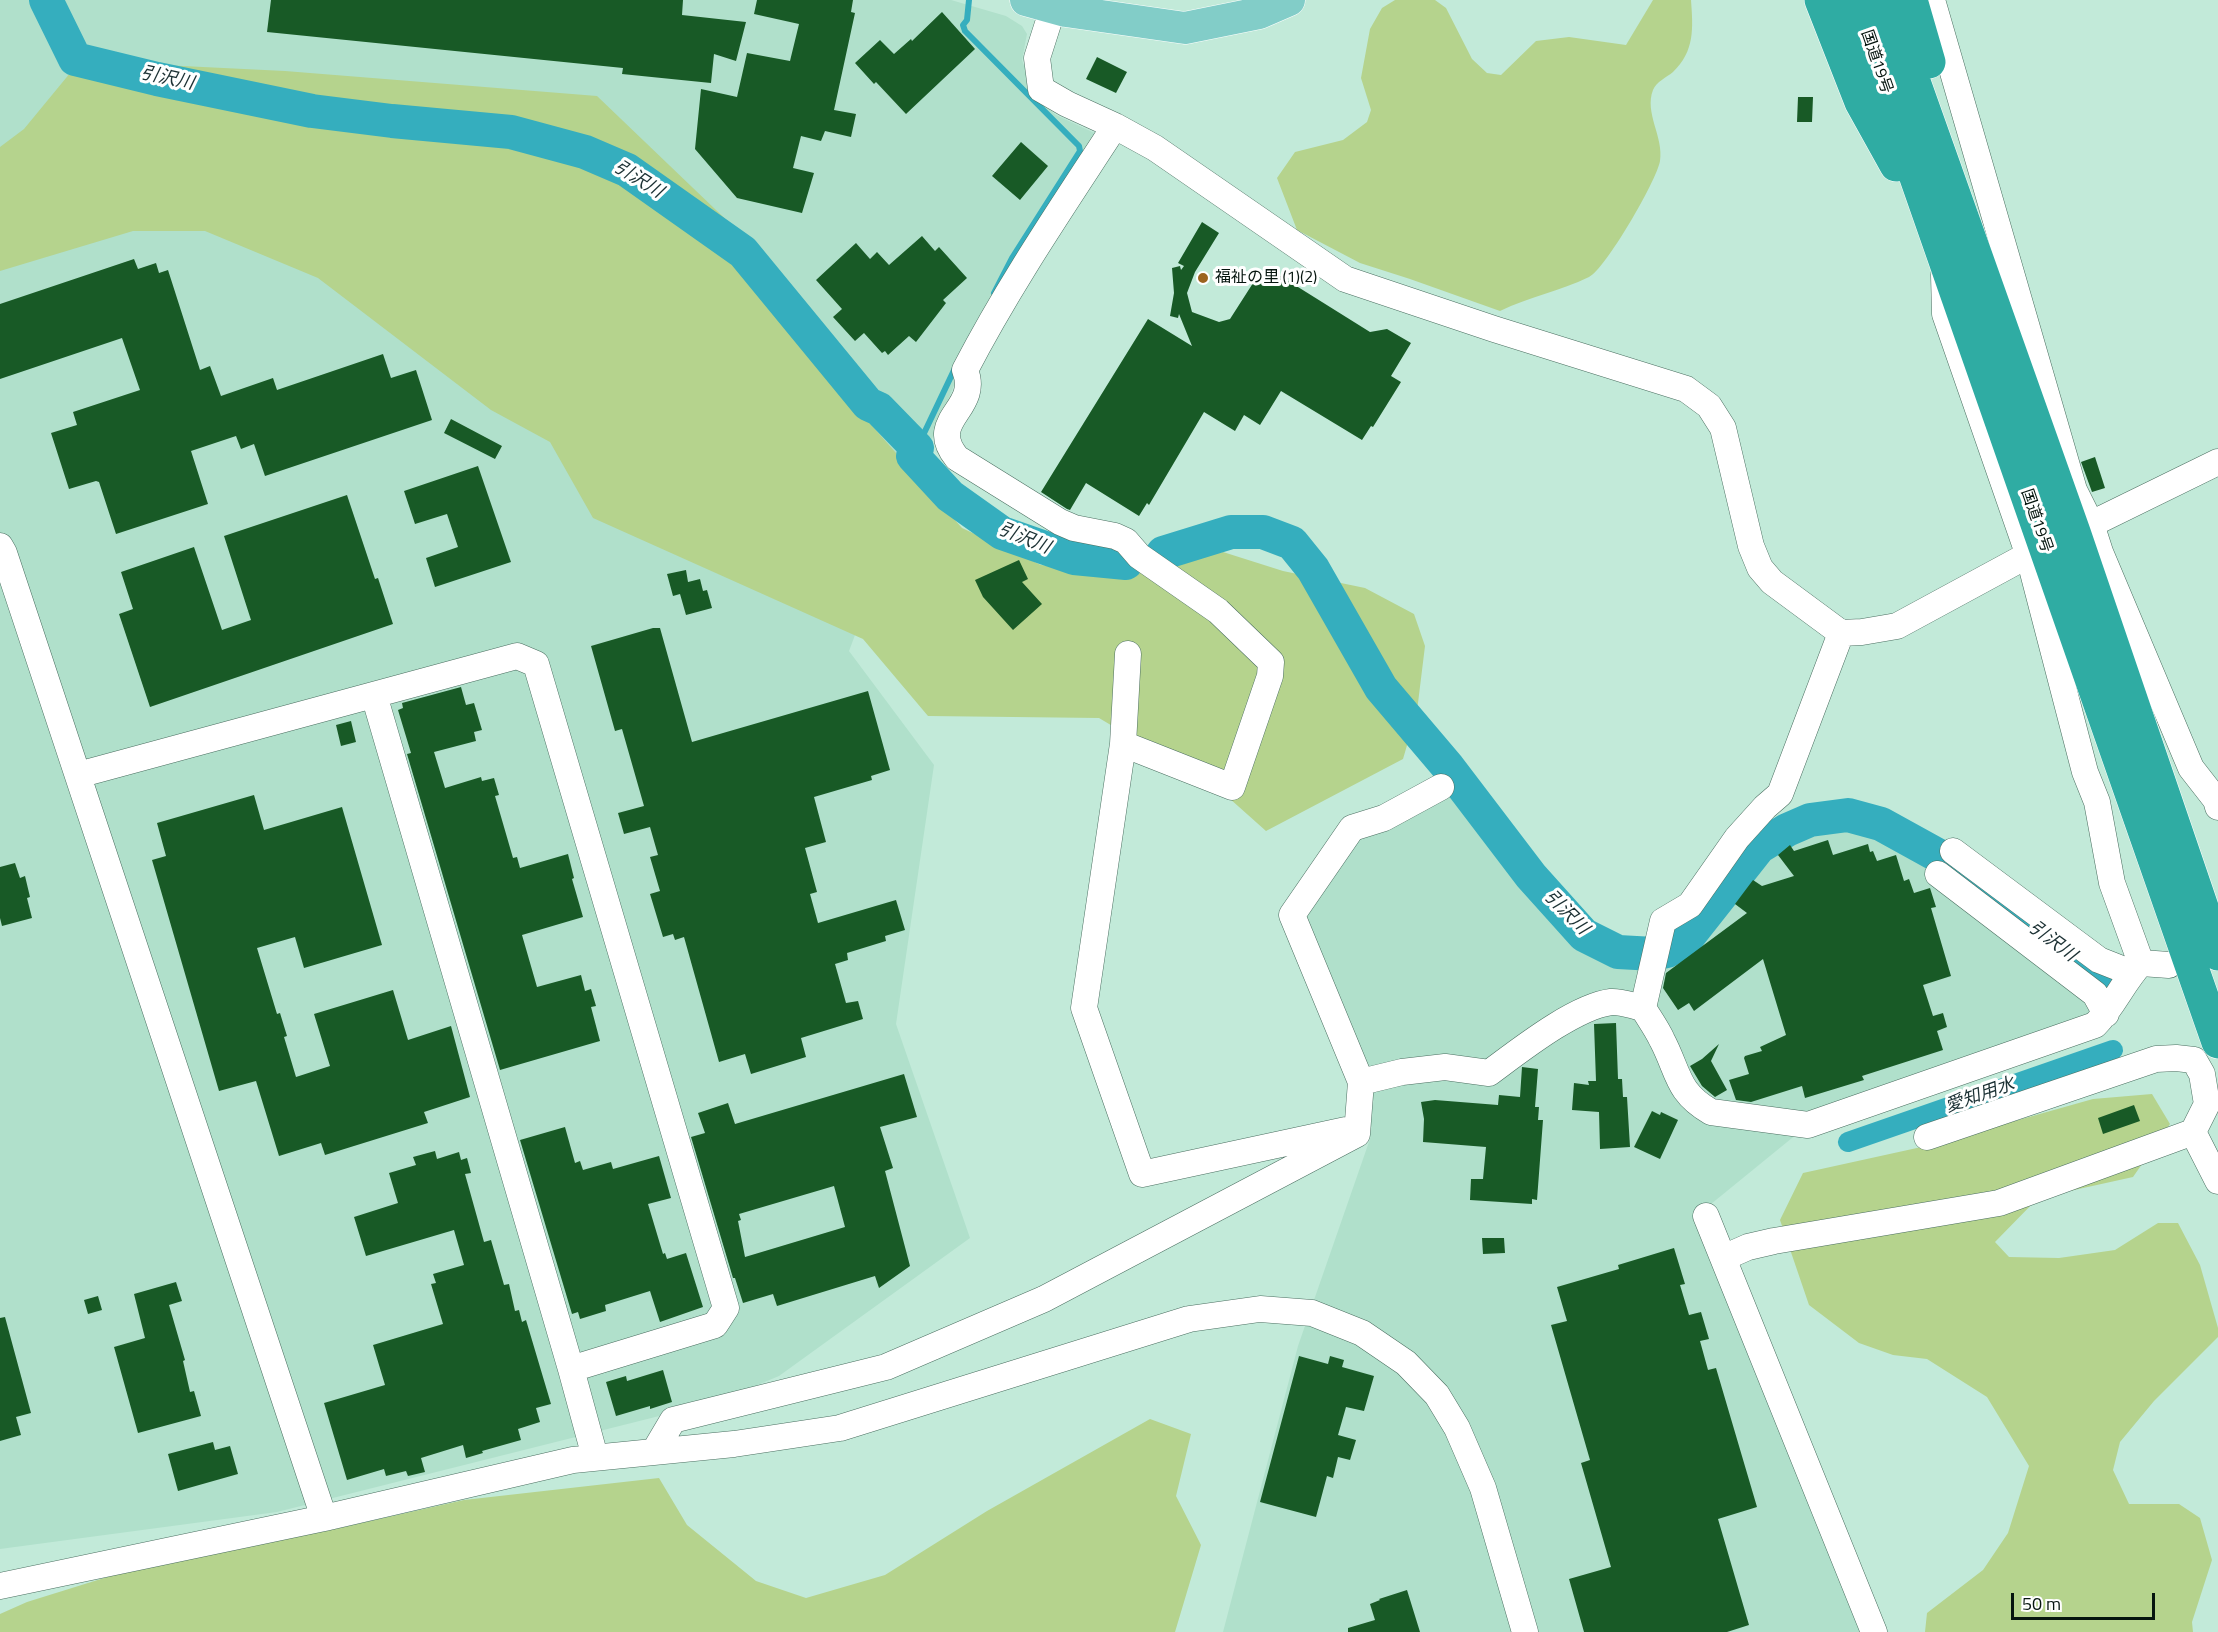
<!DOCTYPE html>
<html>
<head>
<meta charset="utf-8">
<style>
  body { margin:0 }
  #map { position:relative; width:2218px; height:1632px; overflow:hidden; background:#c2ead9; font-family:"Titillium Web",sans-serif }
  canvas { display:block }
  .scale { position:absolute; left:2011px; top:1593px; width:144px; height:27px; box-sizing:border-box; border:3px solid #06150f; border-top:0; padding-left:8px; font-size:18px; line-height:21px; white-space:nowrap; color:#06150f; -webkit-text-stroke:4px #fff; paint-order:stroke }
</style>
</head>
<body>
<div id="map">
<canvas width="2218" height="1632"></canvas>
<div class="scale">50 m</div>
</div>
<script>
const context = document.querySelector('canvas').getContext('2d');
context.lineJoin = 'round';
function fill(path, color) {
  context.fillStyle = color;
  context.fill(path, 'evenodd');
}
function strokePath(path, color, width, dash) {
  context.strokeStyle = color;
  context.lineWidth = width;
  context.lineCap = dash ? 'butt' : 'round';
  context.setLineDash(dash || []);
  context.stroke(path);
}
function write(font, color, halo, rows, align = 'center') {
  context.font = font + ' "Titillium Web","Noto Sans JP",sans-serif';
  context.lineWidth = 6;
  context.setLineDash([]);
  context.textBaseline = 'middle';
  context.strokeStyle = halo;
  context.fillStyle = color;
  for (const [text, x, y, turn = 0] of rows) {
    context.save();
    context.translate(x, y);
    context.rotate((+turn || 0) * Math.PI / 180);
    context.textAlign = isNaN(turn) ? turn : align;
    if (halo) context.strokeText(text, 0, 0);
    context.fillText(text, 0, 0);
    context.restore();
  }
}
fill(new Path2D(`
  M0,0h951l55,16 16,10 5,8 -5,26 13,38 21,17 45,21 -137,225 -69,168 -46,122 85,114 -38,259 74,214 -191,138 -60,25 -442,111 -277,37z
  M1453,783l111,144 19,16 27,12 36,7 37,-14 37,-35 23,-36 15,-16 22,-18 40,-13 30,-2 17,1 31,15 36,31 146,110 17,31 -278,100 -119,97 167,419h-644l75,-286 72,-207 1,-48 -71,-178 55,-80z`), '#b0e0cb');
fill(new Path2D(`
  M1395,0h40l11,8 26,51 15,14 14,2 35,-34 33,-4 57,8 27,-45h38c2,28 4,51 -18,72 -6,5 -17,10 -20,18 -9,23 11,47 7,71 -3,19 -55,109 -71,116 -29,14 -60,20 -89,34l-90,-32 -50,-16 -63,-33 -20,-52 18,-26 48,-12 24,-18 4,-12 -10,-32 9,-49 12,-21z
  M80,61l205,10 312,25 143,137 74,108 45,70 103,117 79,37 91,10 91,-23 60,19 82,17 49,26 11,32 -8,65 -14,48 -137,72 -46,-41 -121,-72 -171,-2 -65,-77 -270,-121 -43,-76 -59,-32 -173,-132 -113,-47h-72l-133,40v-124l24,-18z
  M2152,1094l18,30 -37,53 -95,21 -43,44 14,15 50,1 56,-8 43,-27h20l22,42 18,63v9l-64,64 -34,41 -7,28 16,34h50l21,14 12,42 -20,62 1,10h-268l2,-19 56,-43 25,-37 21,-67 -42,-69 -60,-38 -34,-4 -34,-12 -50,-38 -29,-85 23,-47 123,-27 167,-47z
  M1150,1419l41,15 -15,62 25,49 -26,87h-1175v-18l27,-12 122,-38 172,-32 143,-32 195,-22 28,47 69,56 50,17 79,-23 102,-64z`), '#b5d38d');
strokePath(new Path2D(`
  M969,0l-2,20 -4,5 2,6 114,115 1,5 -68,107 -18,35
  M917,448l39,-82`), '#35aebe', 6);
strokePath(new Path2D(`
  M1848,1142l265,-92`), '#35aebe', 20);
strokePath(new Path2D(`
  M46,0l29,59 82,20 155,32 80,10 119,11 74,20 42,18 116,82 125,152 11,5 38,39 -4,8 37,40 52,37 72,25 52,5
  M1163,553l68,-21h32l29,11 21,26 68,119 67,79 83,109 53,59 34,17 36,2 13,-3 17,-9 75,-95 28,-17 23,-10 38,-5 33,9 58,32 173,131`), '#35aebe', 34);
fill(new Path2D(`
  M271,0h412l-1,15 64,7 -10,39 -22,-7 -3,29 -89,-9 1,-6 -356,-36z
  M757,0h96l-2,12 4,1 -21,97 22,4 -5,23 -26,-6 -4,10 -20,-5 -8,32 21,5 -12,40 -65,-15 -42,-49 6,-60 36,8 10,-44 43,8 9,-37 -45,-10z
  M942,12l33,37 -69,65 -30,-32 -2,2 -19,-21 25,-23 14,14 17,-15 1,2z
  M1097,57l30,15 -11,21 -30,-14z
  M1798,97h15l-1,25h-15z
  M1021,142l27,24 -28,34 -28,-24z
  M1202,222l17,11 -24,39 -8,21 5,19 27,10 11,-3 25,-39 2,2 9,-15 104,65 17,-3 24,14 -20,33 10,6 -28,45 -2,-1 -9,14 -81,-49 -21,34 -16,-10 -9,16 -31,-19 -55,93 -2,-2 -8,13 -53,-33 -16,27 -3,-1 -26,-17 107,-173 44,27 -13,-32 -1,4 -8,-2 4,-23 -2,-25 8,-2 1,4 3,-4 -6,-3z
  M922,236l13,15 4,-4 28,31 -24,22 3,3 -30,39 -7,-6 -21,19 -3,-4 -3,2 -18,-20 -9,8 -22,-24 9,-8 -26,-29 40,-37 14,16 7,-7 12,13z
  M134,259l4,10 18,-6 3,10 9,-3 32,100 10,-4 11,30 52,-18 4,12 106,-36 8,24 25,-8 16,50 -167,56 -11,-32 -13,5 -5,-13 -45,15 17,53 -92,30 -17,-52 -3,-1 -27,8 -18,-56 26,-8 -4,-13 67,-22 -18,-52 -122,41v-75z
  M451,419l51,27 -7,13 -51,-26z
  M2095,457l10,31 -13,4 -11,-30z
  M478,466l33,96 -76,25 -9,-29 32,-11 -11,-33 -32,10 -11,-33z
  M347,495l28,84 3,-1 15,46 -243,83 -31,-93 14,-5 -12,-37 73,-25 28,83 29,-10 -27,-84z
  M1019,560l9,19 -6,3 20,22 -29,26 -30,-33 -8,-17z
  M686,570l2,12 12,-3 3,12 4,-1 5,18 -26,7 -6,-21 -7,2 -6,-22z
  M653,628h7l32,114 176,-51 22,79 -19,6 1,4 -58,17 12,45 -21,6 12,44 -7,2 8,29 78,-23 9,30 -20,6 1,5 -39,12 1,7 -13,4 11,39 12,-2 5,18 -62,19 5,19 -55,17 -6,-20 -26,8 -35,-125 -9,3 -2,-6 -10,3 -13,-43 10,-3 -10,-34 8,-2 -8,-28 -26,7 -6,-21 26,-7 -22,-77 -7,2 -24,-85z
  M461,687l5,18 8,-2 8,27 -8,2 2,9 -42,11 11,36 36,-11 1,4 12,-3 5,17 -4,1 18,62 4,-1 3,11 48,-14 6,24 -2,1 11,38 -61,18 15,52 44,-12 4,16 6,-2 5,17 -5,1 9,34 -100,29 -93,-316 4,-1 -13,-43 5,-2 -1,-5z
  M351,721l5,21 -15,4 -5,-21z
  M254,795l10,35 78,-23 40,138 -78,23 -9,-31 -38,11 20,66 3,-1 7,23 -3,1 12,40 34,-11 -16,-52 79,-24 15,50 43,-14 19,71 -46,15 4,11 -103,32 -4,-12 -42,13 -23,-75 -37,10 -67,-231 14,-4 -9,-33z
  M1828,840l5,15 35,-11 2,8 3,-1 4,10 19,-6 8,26 5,-2 5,14 16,-5 6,19 -5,1 20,68 -28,9 10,31 10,-3 4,14 -10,4 6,19 -81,26 2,4 -59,18 -3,-12 -51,16 -15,-2 -7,-20 20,-6 -5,-16 1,-2 17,-5 -2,-4 26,-12 -23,-76 -69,52 -5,-8 -11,7 -15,-22 3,-15 81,-60 -12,-9 18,-24 9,6 32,-10 -16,-21 12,-10 4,6z
  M15,863l5,15 5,-2 5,21 -3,1 5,20 -30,8 -2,-8v-51z
  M1616,1023l2,56h4l1,18h4l3,50 -30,2 -1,-37 -27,-2 2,-27 15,2 -1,-4h8l-2,-57z
  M1719,1044l-8,17 16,29 -12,7 -13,-11 -12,-20 12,-7z
  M1522,1067l16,2 -3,38h4l-1,13h5l-6,80 -5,-1v5l-62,-4 1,-21h12l3,-32 -63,-5 1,-23 -3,-17 14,-2 63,5 1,-10 21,2z
  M904,1074l13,43 -37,10 13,41 -8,3 25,95 -31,22 -4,-12 -98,30 -4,-12 -30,9 -8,-25h-2l-42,-141 14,-4 -7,-20 30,-10 7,21zM834,1186l11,41 -100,30 -7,-36 3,-1 -2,-6z
  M2134,1105l6,16 -37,13 -5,-16z
  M1652,1111l8,4 1,-3 17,8 -18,39 -26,-12z
  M565,1127l10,36 5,-2 3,9 28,-8 2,7 46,-13 12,42 -23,6 15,50 2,-1 2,6 19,-6 17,54 -43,15 -10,-31 -45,14 1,6 -26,8 -2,-7 -6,2 -52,-174z
  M435,1151l2,8 22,-7 2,8 6,-2 4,15 -6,1 19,68 7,-2 13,45 5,-1 6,27 4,-1 3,12 4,-2 25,84 -15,4 4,14 -22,7 3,11 -39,11 1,2 -17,5 -3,-13 -42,13 4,14 -17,4 -2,-5 -20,5 -2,-7 -37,11 -23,-77 61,-18 -12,-40 70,-21 -12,-40 5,-1 -3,-9 31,-9 -10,-35 -88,26 -12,-39 44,-14 -9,-30 27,-8 -3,-8z
  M1482,1238h22l1,15 -22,1z
  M1674,1248l11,36 -5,1 9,30 12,-3 8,27 -9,2 8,29 8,-2 41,139 -39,12 31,106 -22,7h-143l-15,-53 42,-12 -30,-104 9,-3 -39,-135 16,-4 -10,-34 62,-18 -1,-4z
  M176,1282l6,19 -13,4 16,55 -2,1 7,31 4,-1 7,25 -63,17 -24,-86 31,-9 -11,-44z
  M98,1296l4,14 -14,4 -4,-14z
  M5,1317l26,96 -15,4 5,18 -21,6v-123z
  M1299,1356l29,8 2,-8 14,4 -2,7 32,9 -10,35 -18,-4 -8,28 18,5 -6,20 -12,-3 -5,21 -6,-2 -11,41 -56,-15z
  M663,1370l9,32 -22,7v-3l-34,10 -10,-34 20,-6 1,5z
  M213,1442l2,8 15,-4 8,28 -60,17 -10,-37z
  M1407,1590l13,42h-72v-4l27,-8 -5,-16 10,-4 -1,-1z`), '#185a26');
const minor = new Path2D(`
  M1932,0l142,490 17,34 9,28 91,216 25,32 2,7
  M1053,8l-16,50 4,31 26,15 48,22 40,22 190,131 149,50 192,60 23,17 14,22 28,118 9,22 12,14 69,51 21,-1 35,-6 144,-78
  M1115,126c-52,80 -106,159 -150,244 16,40 -40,49 -8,88l103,64 14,6 41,8 11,5 13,15 79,55 53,51 -1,14 -38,111 -109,-43
  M2075,532l143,-70
  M0,546l4,7 320,965 249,-58 161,-16 106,-16 349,-109 71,-10 52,4 50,20 44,30 31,32 20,33 26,60 42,144
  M1841,633l-61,161 -15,13 -28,31 -47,67 -27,16 -20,87c6,10 14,21 19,32 17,32 14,52 49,72l97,13 287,-100c19,-19 28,-43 46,-62l-29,-80 -15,-81 -12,-30 -57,-219 -83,-239 -1,-39
  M1128,654l-5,90 -39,264 58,166 204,-44
  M374,695l197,674
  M78,775l439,-119 19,8 190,644 -11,17 -144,44 24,88
  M1953,851l146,109 33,13
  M1938,874l157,120 11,20
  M2141,963l28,2
  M1361,1082l41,-10 43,-5 44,6c30,-22 85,-66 122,-71 9,-1 22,4 32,6
  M2193,1132l25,49
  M1706,1216l168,416
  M1723,1258l25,-11 26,-6 225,-38 194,-71 14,-28 -5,-30 -8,-14 -18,-2 -20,1 -229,78
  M654,1452l19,-32 213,-53 158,-68 313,-165 4,-52 -69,-167 60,-87 32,-10 57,-31
  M0,1586l324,-68`);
const major = new Path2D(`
  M1026,0l40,11 119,17 74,-15 30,-13`);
const highway = new Path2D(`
  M1821,0l40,102 35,63
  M1854,0l364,1042
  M1885,0l189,532 144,422
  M1911,0l18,62`);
strokePath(minor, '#4b6f61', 27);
strokePath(major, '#fff', 33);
strokePath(highway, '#fff', 34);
strokePath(minor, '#fff', 26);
strokePath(major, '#82cdc8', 32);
strokePath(highway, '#2faca3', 33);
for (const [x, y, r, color] of [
  [1203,278,6,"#9b631f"]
]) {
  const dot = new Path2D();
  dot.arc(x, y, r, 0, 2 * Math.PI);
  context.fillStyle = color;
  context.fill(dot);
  strokePath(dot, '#fff', 2);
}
write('16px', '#06150f', '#fff', [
  ["国道19号",1876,62,71],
  ["国道19号",2036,521,71]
]);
write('16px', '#06150f', '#fff', [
  ["福祉の里 (1)(2)",1215,278]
], 'left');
write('italic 18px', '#1b3033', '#fff', [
  ["引沢川",167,79,12],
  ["引沢川",638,180,32],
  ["引沢川",1024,539,22],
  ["引沢川",1566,913,45],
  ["引沢川",2052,942,37],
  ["愛知用水",1980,1096,-19]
]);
</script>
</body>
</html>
